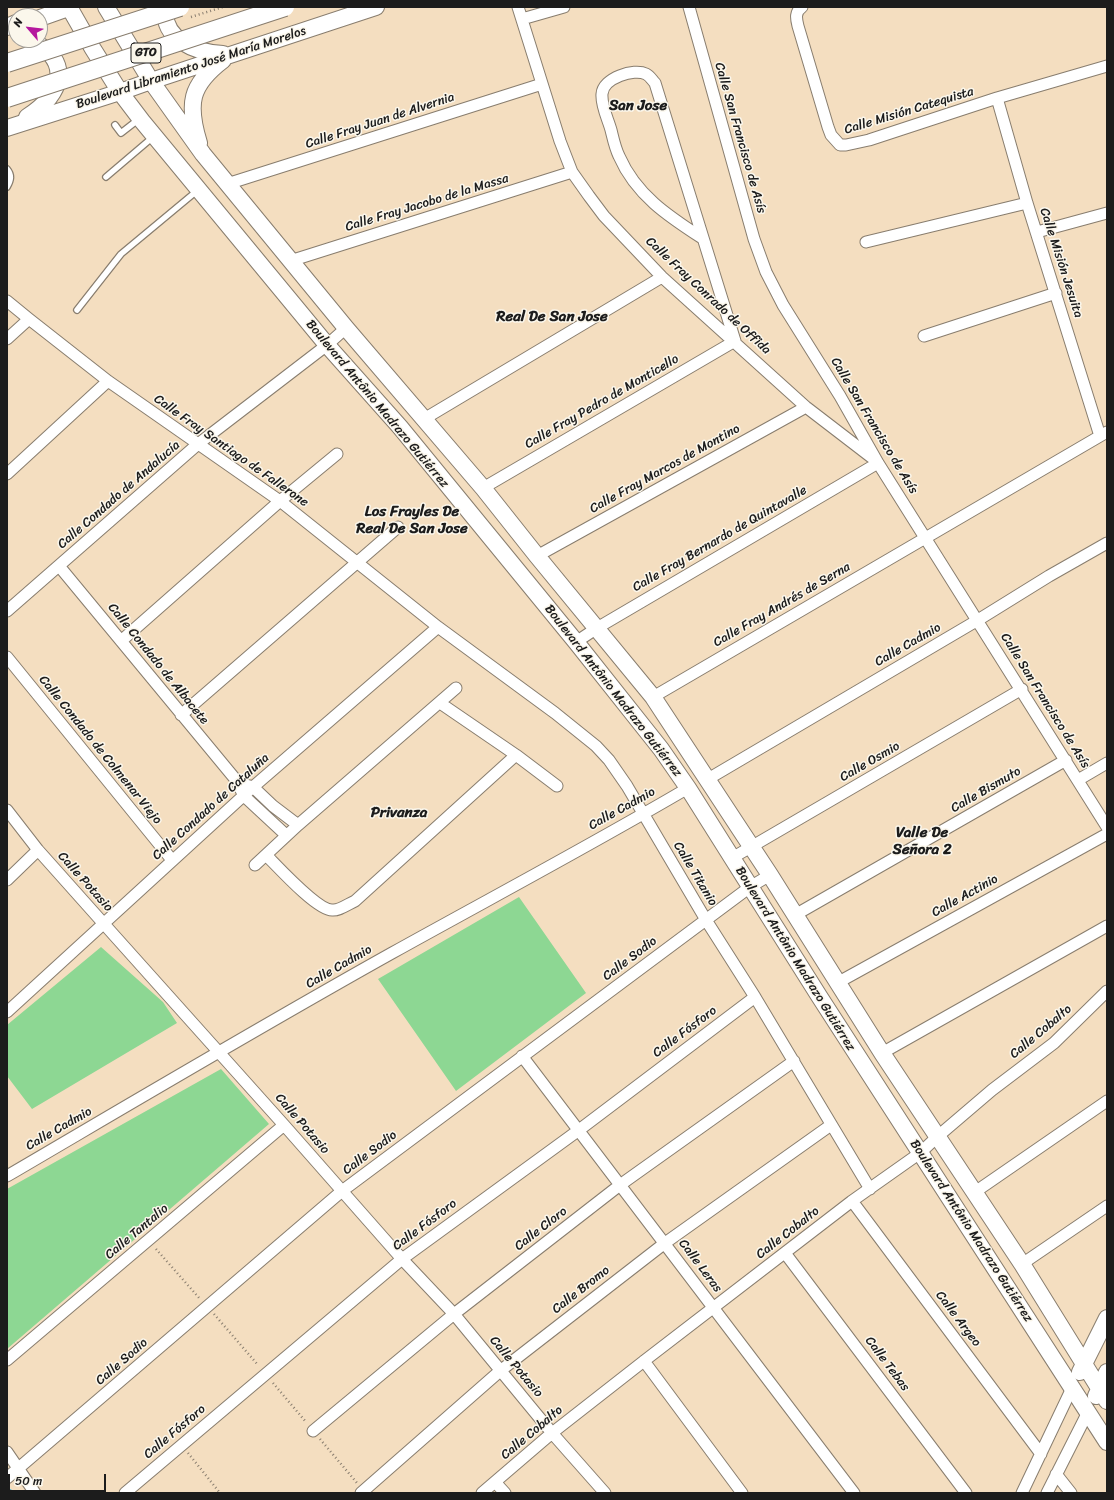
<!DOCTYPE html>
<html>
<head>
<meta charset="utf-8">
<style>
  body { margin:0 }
  #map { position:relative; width:1114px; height:1500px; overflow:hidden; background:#f4dec0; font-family:Sriracha,sans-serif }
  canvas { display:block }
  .frame { position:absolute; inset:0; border:8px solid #1c1c1c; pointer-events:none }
  .north { position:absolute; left:8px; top:8px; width:40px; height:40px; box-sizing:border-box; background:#fbf7ec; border:1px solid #a29f99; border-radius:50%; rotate:298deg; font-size:11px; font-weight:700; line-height:16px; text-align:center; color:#1c1c1c }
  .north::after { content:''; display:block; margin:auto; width:14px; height:18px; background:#b5179e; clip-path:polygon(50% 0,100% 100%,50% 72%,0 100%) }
  .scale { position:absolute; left:8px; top:1474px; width:98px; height:18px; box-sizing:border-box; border:2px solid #1c1c1c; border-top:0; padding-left:5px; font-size:12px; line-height:14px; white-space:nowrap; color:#1c1c1c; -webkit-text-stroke:3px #fbf7ec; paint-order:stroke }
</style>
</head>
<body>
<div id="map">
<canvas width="1114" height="1500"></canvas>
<div class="frame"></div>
<div class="north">N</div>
<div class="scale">50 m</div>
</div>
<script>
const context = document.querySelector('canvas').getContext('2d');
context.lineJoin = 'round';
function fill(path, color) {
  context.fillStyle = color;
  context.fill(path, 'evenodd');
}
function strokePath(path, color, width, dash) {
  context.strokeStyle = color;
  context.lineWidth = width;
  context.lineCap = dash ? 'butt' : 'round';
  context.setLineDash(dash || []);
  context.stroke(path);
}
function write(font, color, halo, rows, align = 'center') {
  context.font = font + ' Sriracha,sans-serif';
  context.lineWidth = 3;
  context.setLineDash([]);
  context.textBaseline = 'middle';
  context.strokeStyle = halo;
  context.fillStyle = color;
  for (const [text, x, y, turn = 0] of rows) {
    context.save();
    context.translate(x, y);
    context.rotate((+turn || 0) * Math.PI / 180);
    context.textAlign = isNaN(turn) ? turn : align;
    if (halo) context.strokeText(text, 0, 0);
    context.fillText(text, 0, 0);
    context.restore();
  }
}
fill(new Path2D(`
  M519,897l67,96 -130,98 -78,-112z
  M101,947l62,55 14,21 -145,86 -25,-33v-51z
  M221,1069l48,55 -262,225v-160z`), '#8dd793');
strokePath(new Path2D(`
  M10,1491l1,2`), '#58bad6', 4);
const lane = new Path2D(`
  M115,125l6,8 18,-14
  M7,169c5,6 4,11 0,18
  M106,177l47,-40
  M77,310l44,-56 77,-64`);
const street = new Path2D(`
  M518,7l42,134 12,31 17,24 15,20 58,61 144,130 69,53
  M689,7l65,232 12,33 17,33 57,91 38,67 229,364
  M802,7c-7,5 -6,11 -4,19l30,101 3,8 9,10h6l23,-5 128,-42 110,-32
  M522,19l42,-12
  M997,98l30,105 73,233
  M227,184l315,-100
  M1037,232l70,-19
  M866,242l161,-39
  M290,261l282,-89
  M7,301l22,18 79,62 172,120 158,126 117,86 41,33 13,14 18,26 79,134 49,77 115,192
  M924,336l132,-43
  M7,339l22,-20
  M424,419l238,-142
  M7,474l101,-93
  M483,488l252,-147 -80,-258c-3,-3 -5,-7 -9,-9 -12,-6 -43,4 -44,20 -1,12 6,25 9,36 2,8 4,18 8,26 17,39 49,60 83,82
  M537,556l269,-149
  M59,566l177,214 8,16 42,39
  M7,611l191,-167 129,-99 19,-17
  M121,641l159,-140 57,-47
  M576,642l21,-14 281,-165
  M7,657l165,203
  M653,697l454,-265
  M440,703l76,52 41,31
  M181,715l217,-188
  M708,779l270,-159 71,-44 58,-33
  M1078,780l29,-17
  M246,785l7,2 20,19 25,19
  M7,810l31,40 66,74 180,201 118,134 52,55 98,119 53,60
  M266,855c12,12 51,55 66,55 7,1 16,-6 23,-9l161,-146
  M732,858l290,-169
  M255,865l43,-40 158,-137
  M7,880l31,-30
  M795,915l271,-155
  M837,983l270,-149
  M7,1012l246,-225 185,-160
  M882,1053l225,-127
  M522,1056l332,437
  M7,1176c128,-75 256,-151 385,-223 99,-55 199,-108 296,-165
  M975,1192l132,-91
  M852,1201l189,253
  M785,1253l181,240
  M1022,1264l85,-58
  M7,1360l277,-235
  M644,1361l98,132
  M313,1431l141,-117 166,-129 174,-124
  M7,1452l28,41
  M1056,1474l15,19
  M7,1478l335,-287 408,-304 20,-12
  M495,1482l10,11
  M125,1493l277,-234 177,-129 176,-133
  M361,1493l139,-122 165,-128 166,-118
  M482,1493l70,-60 92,-72 208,-160 68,-48 17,-16 55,-47 62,-47 53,-52
  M1022,1493l50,-105
  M1047,1493l41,-81`);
const secondary = new Path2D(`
  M69,7l24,42 27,43 22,29 185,224 73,82 176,215 85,107 27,39 131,208 288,446
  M106,7l45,74 52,73 143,174 137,160 54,68 116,141 117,178 112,178 140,211 85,137
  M166,7c-6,32 31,46 57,47
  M40,18l31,-11
  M7,27l9,-4
  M27,117c34,-22 48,-56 3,-77
  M7,128l113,-36 31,-11 225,-74
  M199,143c-12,-39 -9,-58 24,-83
  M1080,1372l27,-54
  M1096,1396l11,-24`);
strokePath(lane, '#887d6e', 8);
strokePath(street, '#887d6e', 13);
strokePath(secondary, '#887d6e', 18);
strokePath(new Path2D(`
  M191,17l32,-10
  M156,1249l44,50
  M214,1314l44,51
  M273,1383l33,39
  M320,1439l37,44
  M188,1453l32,40`), '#887d6e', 2.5, [1, 3]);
strokePath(lane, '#fff', 5.5);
strokePath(street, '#fff', 11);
strokePath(secondary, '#fff', 16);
const primaryBridge = new Path2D(`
  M7,63l173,-56
  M7,98l278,-91`);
strokePath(primaryBridge, '#887d6e', 20, []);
strokePath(primaryBridge, '#fff', 18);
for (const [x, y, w] of [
  [146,53,30]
]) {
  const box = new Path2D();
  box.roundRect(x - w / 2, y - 10, w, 20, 3);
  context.fillStyle = '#fbf7ec';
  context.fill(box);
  strokePath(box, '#1c1c1c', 1);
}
write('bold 12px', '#1c1c1c', null, [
  ["GTO",146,53]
]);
write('13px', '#1c1c1c', '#fbf7ec', [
  ["Boulevard Libramiento José María Morelos",191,68,-18],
  ["Calle Misión Catequista",909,111,-17],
  ["Calle Fray Juan de Alvernia",380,121,-18],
  ["Calle San Francisco de Asís",740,138,74],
  ["Calle Fray Jacobo de la Massa",427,203,-17],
  ["Calle Misión Jesuita",1061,263,72],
  ["Calle Fray Conrado de Offida",708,296,43],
  ["Calle Fray Pedro de Monticello",602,402,-30],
  ["Boulevard Antônio Madrazo Gutiérrez",377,404,50],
  ["Calle San Francisco de Asís",874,426,59],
  ["Calle Fray Santiago de Fallerone",231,451,35],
  ["Calle Fray Marcos de Montino",665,469,-29],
  ["Calle Condado de Andalucía",119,495,-41],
  ["Calle Fray Bernardo de Quintavalle",720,539,-30],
  ["Calle Fray Andrés de Serna",782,605,-30],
  ["Calle Cadmio",908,645,-30],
  ["Calle Condado de Albacete",158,664,51],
  ["Boulevard Antônio Madrazo Gutiérrez",613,691,52],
  ["Calle San Francisco de Asís",1045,701,58],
  ["Calle Condado de Colmenar Viejo",100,750,51],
  ["Calle Osmio",870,762,-30],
  ["Calle Bismuto",986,790,-30],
  ["Calle Condado de Cataluña",211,807,-42],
  ["Calle Cadmio",622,809,-29],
  ["Calle Titanio",695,874,59],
  ["Calle Potasio",85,882,48],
  ["Calle Actinio",965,896,-29],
  ["Calle Sodio",630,959,-37],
  ["Boulevard Antônio Madrazo Gutiérrez",795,959,58],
  ["Calle Cadmio",339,967,-30],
  ["Calle Fósforo",685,1032,-37],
  ["Calle Cobalto",1041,1032,-40],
  ["Calle Potasio",302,1124,49],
  ["Calle Cadmio",59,1129,-30],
  ["Calle Sodio",370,1153,-37],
  ["Calle Fósforo",425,1225,-37],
  ["Calle Cloro",541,1229,-38],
  ["Boulevard Antônio Madrazo Gutiérrez",971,1231,57],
  ["Calle Tantalio",137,1232,-40],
  ["Calle Cobalto",788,1233,-38],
  ["Calle Leras",700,1266,53],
  ["Calle Bromo",581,1290,-38],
  ["Calle Argeo",958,1319,53],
  ["Calle Sodio",122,1362,-41],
  ["Calle Tebas",887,1364,53],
  ["Calle Potasio",516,1367,50],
  ["Calle Fósforo",175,1432,-40],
  ["Calle Cobalto",532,1433,-40]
]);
write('bold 15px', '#1c1c1c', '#fbf7ec', [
  ["San Jose",638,106],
  ["Real De San Jose",552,317],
  ["Los Frayles De",412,512],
  ["Real De San Jose",412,529],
  ["Privanza",399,813],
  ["Valle De",922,833],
  ["Señora 2",922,850]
]);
</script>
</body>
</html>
